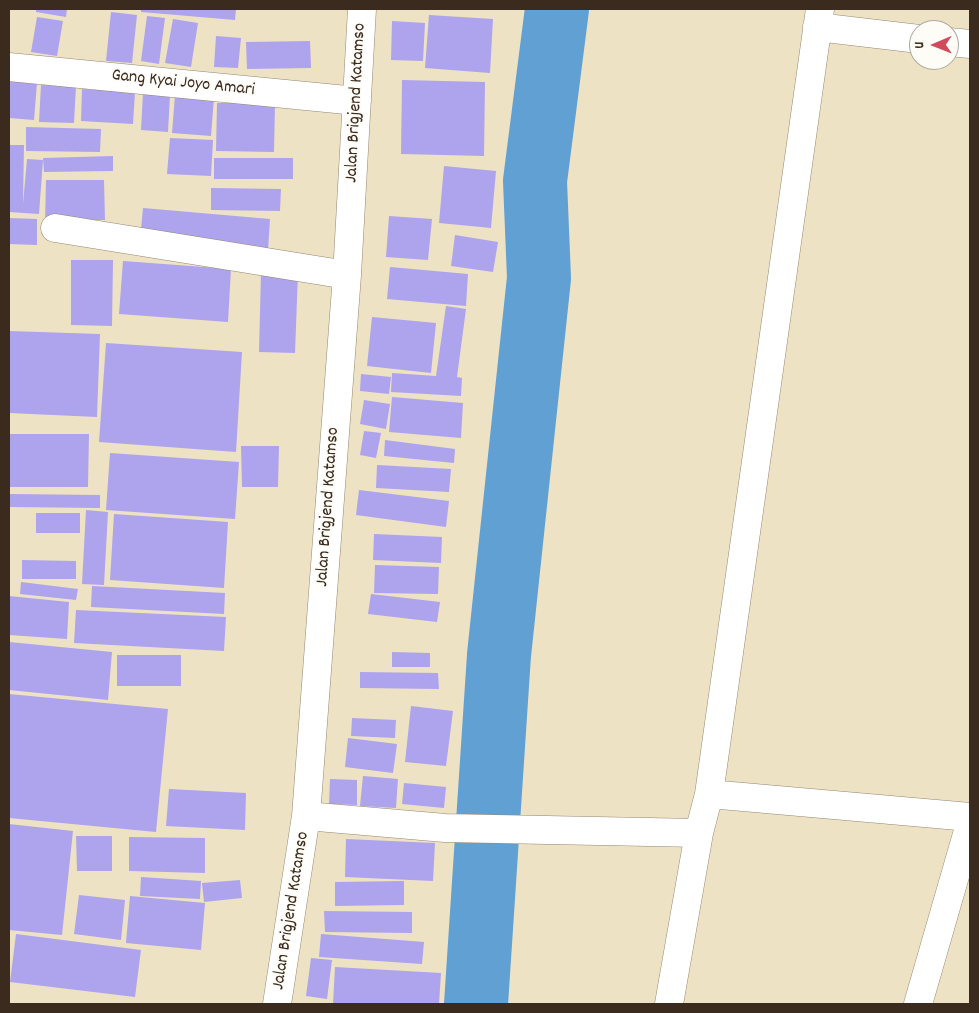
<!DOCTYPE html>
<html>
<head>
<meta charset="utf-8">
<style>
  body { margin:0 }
  #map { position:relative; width:979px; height:1013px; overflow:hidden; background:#eee2c4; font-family:Dekko,sans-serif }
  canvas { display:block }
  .frame { position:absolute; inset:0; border:10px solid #3b2a1e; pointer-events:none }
  .north { position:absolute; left:909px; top:20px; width:50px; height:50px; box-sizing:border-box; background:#fdfcf7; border:1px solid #afa8a0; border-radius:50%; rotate:269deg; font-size:14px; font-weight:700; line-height:20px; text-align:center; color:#3b2a1e }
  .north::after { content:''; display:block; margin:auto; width:18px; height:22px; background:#d1495b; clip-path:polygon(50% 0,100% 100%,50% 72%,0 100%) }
</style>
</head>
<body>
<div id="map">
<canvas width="979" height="1013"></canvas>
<div class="frame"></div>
<div class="north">U</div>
</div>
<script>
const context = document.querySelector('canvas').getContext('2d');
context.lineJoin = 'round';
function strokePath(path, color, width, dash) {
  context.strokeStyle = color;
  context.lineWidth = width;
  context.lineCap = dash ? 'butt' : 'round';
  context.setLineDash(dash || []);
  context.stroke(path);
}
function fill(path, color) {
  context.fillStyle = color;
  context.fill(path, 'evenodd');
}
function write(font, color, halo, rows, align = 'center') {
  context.font = font + ' Dekko,sans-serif';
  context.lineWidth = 4;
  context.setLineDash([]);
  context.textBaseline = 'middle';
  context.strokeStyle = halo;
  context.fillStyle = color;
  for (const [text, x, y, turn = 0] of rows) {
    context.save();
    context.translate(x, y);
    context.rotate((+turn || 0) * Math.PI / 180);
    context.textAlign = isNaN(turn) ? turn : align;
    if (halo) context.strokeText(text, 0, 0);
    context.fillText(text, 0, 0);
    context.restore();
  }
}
strokePath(new Path2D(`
  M476,1004l23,-349 40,-377 -4,-97 22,-172`), '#61a0d3', 64);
fill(new Path2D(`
  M36,9h31l-1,8 -30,-5z
  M141,9h95l-1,11 -94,-8z
  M111,12l26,3 -5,48 -26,-2z
  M429,15l64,4 -3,54 -65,-5z
  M147,16l18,2 -6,46 -18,-3z
  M37,17l26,4 -6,35 -26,-4z
  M173,19l25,4 -7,44 -26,-4z
  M392,21l33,2 -2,38 -32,-1z
  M216,36l25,2 -3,30 -24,-1z
  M310,41l1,27 -64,1 -1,-27z
  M9,80l28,3 -3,37 -25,-2z
  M402,80l83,2 -1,74 -83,-2z
  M41,85l35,1 -2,37 -35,-1z
  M82,89l53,3 -2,32 -52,-3z
  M143,93l27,2 -2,37 -27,-2z
  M175,95l39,3 -3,38 -39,-3z
  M217,103h58l-1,49 -58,-1z
  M26,127l75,2 -1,23 -74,-1z
  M170,138l43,2 -2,36 -44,-2z
  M9,145h15l-1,59 4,-45 16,1 -4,54 -30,-2z
  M113,156v15l-69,1 -1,-14z
  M214,158h79v21h-79z
  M444,166l52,5 -5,57 -52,-5z
  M46,180h58l1,40h-37l-23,5z
  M211,188l70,1 -1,22 -69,-1z
  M143,208l127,11 -2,31 -128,-10z
  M389,216l43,3 -4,41 -42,-3z
  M9,218l28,1v26l-28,-1z
  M455,235l43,7 -5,30 -42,-6z
  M71,260h42l-1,66 -41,-1z
  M123,261l108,8 -3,53 -109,-8z
  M390,267l78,7 -2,32 -79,-7z
  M261,272l37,1 -3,80 -36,-1z
  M446,306l20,3 -9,68 5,1 -1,18 -70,-4 1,-19 44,3z
  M372,317l64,6 -5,50 -64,-7z
  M9,331l91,3 -3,83 -88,-4z
  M106,343l136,9 -6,100 -137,-10z
  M361,374l30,3 -2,17 -29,-3z
  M392,397l71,6 -2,35 -72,-6z
  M364,400l26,4 -4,25 -26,-5z
  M364,431l17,2 -5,25 -16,-3z
  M9,434h80l-1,53h-79z
  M385,440l70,9 -1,14 -70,-7z
  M241,446h38l-1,41h-36z
  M110,453l129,9 -4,57 -129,-9z
  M377,465l74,4 -2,23 -73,-4z
  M359,490l90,11 -3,26 -90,-12z
  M9,494l91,1v13l-91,-1z
  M86,510l22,2 -4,73 -22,-1z
  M36,513h44v20h-44z
  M114,514l114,8 -4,66 -114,-8z
  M374,534l68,3 -1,26 -68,-3z
  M22,560l54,1v18h-54z
  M375,565l64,2 -1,27 -64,-1z
  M21,582l57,7 -2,11 -56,-6z
  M92,586l133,7 -1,21 -133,-7z
  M371,594l69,8 -3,20 -69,-8z
  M9,596l60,6 -2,37 -58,-4z
  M76,610l150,7 -2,34 -150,-8z
  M9,642l103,10 -4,48 -99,-10z
  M392,652l38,1v14h-38z
  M117,655h64v31h-64z
  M360,672l78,1 1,16 -79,-1z
  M9,694l159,15 -12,123 -147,-14z
  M411,706l42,5 -7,55 -41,-4z
  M352,718l44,2 -1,18 -44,-2z
  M348,738l49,6 -4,29 -48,-6z
  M363,776l35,3 -2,29 -36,-2z
  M330,779l27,1v25l-28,-1z
  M404,783l42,4 -2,21 -42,-4z
  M169,789l77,4 -1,37 -79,-4z
  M9,824l64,7 -11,104 -53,-5z
  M76,836h36v35h-35z
  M129,837l76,1v35l-76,-2z
  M346,839l89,4 -2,38 -88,-4z
  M141,877l60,4 -1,18 -60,-3z
  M240,880l2,18 -38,4 -2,-19z
  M404,881v24l-69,1v-24z
  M79,895l46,5 -4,40 -47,-6z
  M130,896l75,7 -4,47 -75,-7z
  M324,911l88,1v21l-87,-1z
  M16,934l125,16 -6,47 -125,-15z
  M321,934l103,8 -2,22 -103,-7z
  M311,958l21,2 -5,39 -21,-3z
  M335,967l106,6 -2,31h-106z`), '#aea3ed');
const minor = new Path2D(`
  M817,27l102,12
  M949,42l21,2
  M9,67l348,34
  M55,228l292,47
  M709,794l261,23
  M306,816l139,12 254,5
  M277,1004l29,-188 41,-541 15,-266
  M669,1004l30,-171 10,-39 111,-785
  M918,1004l52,-180`);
strokePath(minor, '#948671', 29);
strokePath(minor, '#fff', 28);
write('18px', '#3b2a1e', '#fdfcf7', [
  ["Gang Kyai Joyo Amari",183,84,6],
  ["Jalan Brigjend Katamso",357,103,-87],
  ["Jalan Brigjend Katamso",329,507,-86],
  ["Jalan Brigjend Katamso",292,911,-81]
]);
</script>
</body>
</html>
